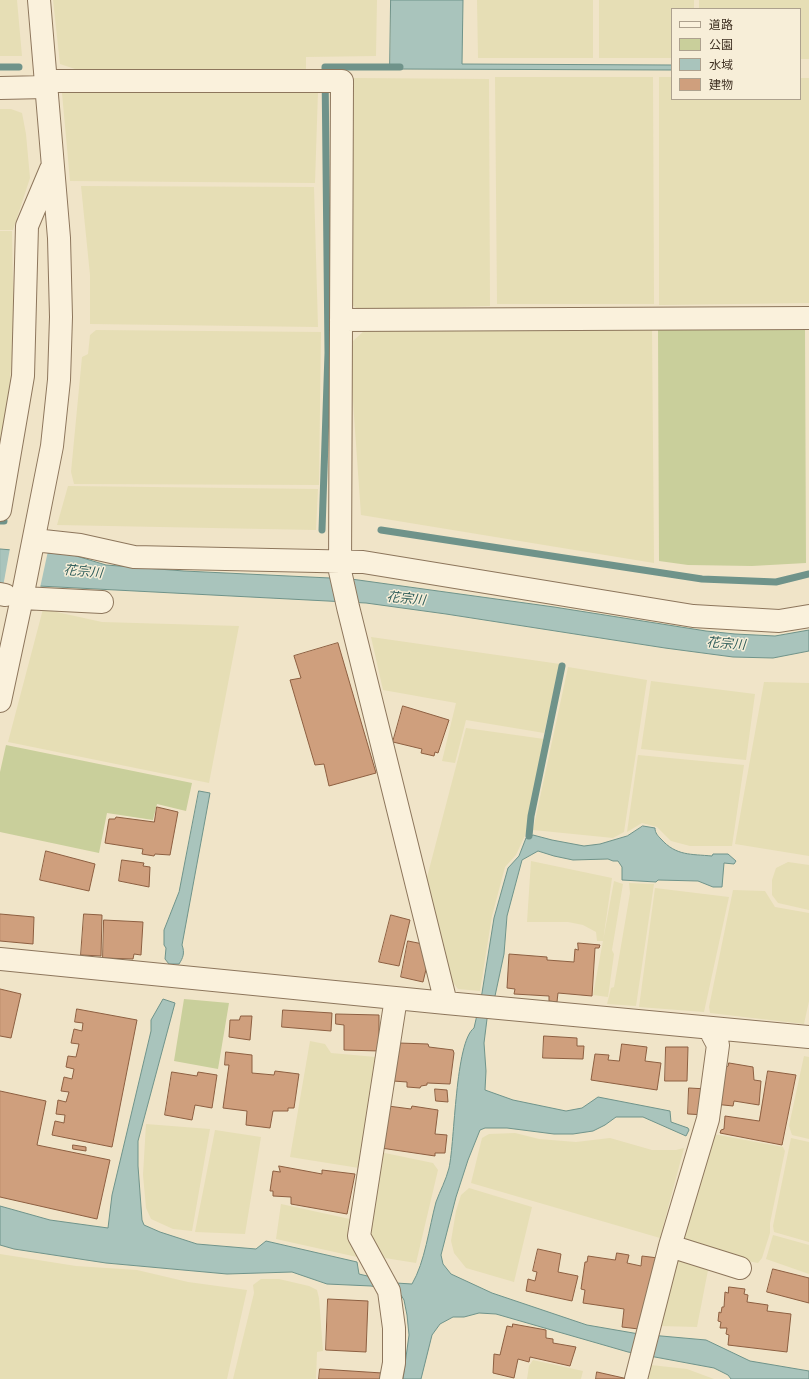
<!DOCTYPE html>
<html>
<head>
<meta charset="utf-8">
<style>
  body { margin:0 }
  #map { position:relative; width:809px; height:1379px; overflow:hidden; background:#f0e4c8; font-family:"Noto Serif","Noto Sans JP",serif }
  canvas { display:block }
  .legend { position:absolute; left:671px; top:8px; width:130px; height:92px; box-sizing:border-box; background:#f7eed8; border:1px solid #ada18e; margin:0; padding:5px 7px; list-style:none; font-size:12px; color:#3d2e20 }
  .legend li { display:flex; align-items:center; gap:8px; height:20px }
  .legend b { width:20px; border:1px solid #ada18e }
</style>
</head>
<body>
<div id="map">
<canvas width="809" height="1379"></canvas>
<ul class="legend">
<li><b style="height:5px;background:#faf1dc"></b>道路</li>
<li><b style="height:11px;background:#c9cf9b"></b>公園</li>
<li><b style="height:11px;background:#a9c4bc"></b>水域</li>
<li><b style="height:11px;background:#cf9f7d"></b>建物</li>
</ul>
</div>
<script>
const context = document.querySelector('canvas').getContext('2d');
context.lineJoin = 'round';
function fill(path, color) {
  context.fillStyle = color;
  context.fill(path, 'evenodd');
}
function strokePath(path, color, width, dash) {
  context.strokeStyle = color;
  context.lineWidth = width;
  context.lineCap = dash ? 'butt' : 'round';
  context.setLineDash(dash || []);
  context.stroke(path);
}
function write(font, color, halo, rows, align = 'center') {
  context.font = font + ' "Noto Serif","Noto Sans JP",serif';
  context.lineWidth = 3;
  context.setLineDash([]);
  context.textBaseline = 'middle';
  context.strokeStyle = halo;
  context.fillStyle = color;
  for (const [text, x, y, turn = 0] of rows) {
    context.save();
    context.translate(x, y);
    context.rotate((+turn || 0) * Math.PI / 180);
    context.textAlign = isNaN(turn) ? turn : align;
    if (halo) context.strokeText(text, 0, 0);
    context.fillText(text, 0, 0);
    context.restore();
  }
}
fill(new Path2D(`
  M0,0h17l5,56h-22z
  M53,0h324l-1,56 -70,1v13l-225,1 -21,-7z
  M477,0h116v58h-115z
  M599,0h95v9h-22v49h-73z
  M699,0h110v59h-9v-50h-101z
  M495,77h158l1,227h-157z
  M659,77h13v22h128v-21h9v225l-150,2z
  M354,78l135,1 1,227 -131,4 -8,-6z
  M71,90l247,1 -3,92 -245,-2 -8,-88z
  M0,109h11l11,4 4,21 4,44 -17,52h-13z
  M81,186l233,1 4,140 -228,-3v-49z
  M0,231h12l2,105 -6,66 -8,38z
  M652,327l2,236 -293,-48 -11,-156 3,-18 11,-10z
  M96,330l225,2 -2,153 -245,-1 -3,-12 11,-115 6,-3 2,-19z
  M68,486l250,3 -2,41 -259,-5z
  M43,609l59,13 137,4 -30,157 -201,-41z
  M371,637l189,27 -16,69 -78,-13 -11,43 -13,-2 14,-58 -73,-13z
  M568,667l79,13 -23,152 -11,6 -80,-8z
  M651,681l104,13 -9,66 -105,-11z
  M764,682l45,1v173l-74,-12z
  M466,728l78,11 -17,92 -11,24 -11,12 -13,49 -12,75 -22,-2 -8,-10 -25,-94z
  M638,755l106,10 -12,81h-42l-19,-5 -14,-14 -15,-4 -15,9z
  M531,861l81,17 -9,63h-6l-1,-9 -13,-7 -15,-3h-41z
  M788,862l21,3v45l-31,-7 -6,-8v-15l4,-12z
  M614,881l9,3 -11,66 2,4 -6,43 -15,-2z
  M629,883l25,1 -18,122 -29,-2 4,-16 3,-1 16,-94z
  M655,888l74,9 -25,115 -65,-5z
  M733,890l32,1 10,16 34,6v88l-5,23 -94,-11 -1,-6z
  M310,1041l15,3 6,9 45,4 -17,111 -69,-11z
  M804,1056l5,1v82l-17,-4 -3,-9z
  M146,1124l64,5 -18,102 -19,-2 -22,-10 -5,-11 -3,-33z
  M215,1130l46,7 -16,97 -50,-2z
  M515,1133l24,6 37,3 34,-4 42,12h24l8,-2 -24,90 -189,-55 11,-45 7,-4z
  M708,1133l75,14 2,4 -15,72v10l-8,25 -4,5 -32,-6 -48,-12z
  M791,1138l18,4v100l-35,-10 -1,-6z
  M380,1152l53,11 5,7 -22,93 -31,-5 -20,-27z
  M469,1188l63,19 -18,75 -48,-14 -12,-15 -3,-12 5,-30 5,-16z
  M281,1204l69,15 7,38 -81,-18z
  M773,1235l36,10v29l-43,-15z
  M0,1254l76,12 61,4 51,12 59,8 -20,89h-227z
  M674,1256l35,9 -12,62 -37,-1z
  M261,1279h18l30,7 8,4 2,8 4,53 -6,1 -1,27h-83l21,-86 -1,-8z
  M533,1360l50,11 -2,8h-54l2,-13z
  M651,1365l36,4 27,10h-67z`), '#e6deb5');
fill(new Path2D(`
  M658,328h147l1,235 -54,3 -64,-1 -29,-4z
  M6,745l186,38 -6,28 -29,-7 -4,16 -46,-7 -8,40 -99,-21v-60z
  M184,999l45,4 -11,66 -44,-8z`), '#c9cf9b');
const water = new Path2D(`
  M391,0h72l-1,64 210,1v5l-282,-1z
  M0,549l73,6 33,10 78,6 167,8 203,28 152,24 29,3 40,2 34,-6v21l-36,7 -40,-1 -68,-9 -219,-34 -80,-11 -366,-19z
  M199,791l11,2 -28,152c3,8 1,13 -3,19h-10l-4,-5 1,-11 -2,-3v-15l15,-38z
  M643,826l12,2c0,5 3,8 6,11 15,17 30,15 51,17l1,-2h15l8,7 -2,3 -10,-1 -2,24h-9l-15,-6 -40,-1 -2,2 -34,-2v-13l-4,-6h-5l-5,-2 -35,1 -19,-4 -16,-5 -16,9 -15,56 -3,38 -9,42 -8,23 -3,24 2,28 -1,19 28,10 53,11 16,-3 16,-11 72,14 1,11 17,6 1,2 -3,6 -43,-19h-27l-11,8 -12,6 -20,3h-19l-47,-6h-22l-5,2 -12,30 -12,37 -15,58 2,9 8,10 41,19 95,32 52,9 67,6 44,21 59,10v8h-78l-3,-4 -14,-7 -86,-16 -132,-38 -17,-1 -15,4h-11l-13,7 -8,11 -11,44h-18l6,-44 -2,-20 -3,-15 -3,-5 -7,-4 -23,-5 -44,-2 -35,-12 -65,2 -121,-11 -92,-14 -14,-4v-39l50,14 58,8 4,-33 39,-164v-11l12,-21 12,4 -37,138v25l4,54 2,5 16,7 37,12 59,5 10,-8 91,21 2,12 37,9 16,1c13,-22 17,-56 24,-82 4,-11 10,-22 13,-34 6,-27 6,-126 25,-140l8,-35 12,-75 14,-50 11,-12 7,-18 7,-3 19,5 32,6 16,-2 27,-8z`);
fill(water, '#a9c4bc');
strokePath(water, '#6f938a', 1);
fill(new Path2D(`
  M10,548l38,3 -8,37 -37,-1z`), '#f0e4c8');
strokePath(new Path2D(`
  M0,67h19
  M0,521h4
  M322,530l6,-177 -3,-286h75
  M381,530l321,49 74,3 33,-8
  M529,836l2,-20 31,-150`), '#6f938a', 7);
const building = new Path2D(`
  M338,643l38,130 -47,13 -5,-22 -9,1 -25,-85 11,-2 -7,-22z
  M403,706l46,14 -11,33 -3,-1 -1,4 -13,-3 1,-4 -29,-7z
  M157,807l21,5 -8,43 -15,-1 -1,2 -12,-2 1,-5 -38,-6 4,-24h6l1,-2 38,5z
  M46,851l49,13 -6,27 -49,-11z
  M122,860l22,3 -1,3 7,1 -1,20 -30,-6z
  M0,914l34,3 -1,27 -33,-3z
  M84,914l18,1 -1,41 -20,-1z
  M391,915l19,5 -11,46 -20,-4z
  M104,920l39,2 -2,33 -7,-1 -1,5 -30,-1z
  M408,941l15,3 5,17 -5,21 -22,-5z
  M578,943l22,2 -1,3h-4l-3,48 -34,-3 -1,9 -8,-1v-5l-35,-2 1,-5 -8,-1 2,-34 38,3v3l27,2 1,-13 3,1z
  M0,989l21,5 -10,44 -11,-2z
  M77,1009l60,11 -25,127 -60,-12 3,-14 9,2 1,-8 -9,-1 2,-14 8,2 3,-10 -8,-1 3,-14 8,2 2,-10 -8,-2 2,-11 8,1 3,-13 -8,-1 3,-14 8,2 1,-8 -8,-1z
  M283,1010l49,3 -1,18 -49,-4z
  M336,1014l43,1v36l-35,-1v-25l-8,-1z
  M241,1016h11l-2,24 -21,-3 1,-17h9z
  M544,1036l33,2v8h7l-1,13 -40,-1z
  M399,1043l29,1 1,3 24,3 1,3 -4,31 -23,-1v2l-6,1 -1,2 -13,-1v-5l-14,-1z
  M622,1044l25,3 -2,14 16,2 -4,27 -66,-10 4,-26 14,1 -1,5 11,1z
  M666,1047h22l-1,34h-22z
  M226,1052l26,3v18l22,2 1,-4 24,3 -5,34h-6v3h-15l-3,17 -24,-3 1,-14 -24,-3 6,-43h-4z
  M729,1063l24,4 1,13 7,1 -2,24 -25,-4 -1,5 -19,-2 11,-36 3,-2z
  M768,1071l28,4 -14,70 -62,-12 1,-3 3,-1 1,-13 34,5z
  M172,1072l25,4 1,-4 19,3 -5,33 -17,-3 -3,15 -27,-5z
  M689,1088l18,1 -1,26 -18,-1z
  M435,1089l12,1 1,12 -12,-1z
  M0,1091l46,10 -9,44 73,15 -13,59 -97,-22z
  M388,1106l23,3 1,-3 26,4 -3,24 12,1 -2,18h-10v3l-54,-8z
  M73,1145l13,2v4l-13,-2z
  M279,1166l43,8v-4l33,4 -8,40 -56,-10v-7l-18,-1v-5h-3l3,-20 7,1z
  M538,1249l23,5 -3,18 20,4 -6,25 -46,-10 2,-12 7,2 2,-9 -4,-1z
  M617,1253l12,2 -2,8 14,3 1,-10 16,2 -11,72 -25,-3 2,-18 -41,-6 2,-13 -4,-1 4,-27h2l1,-6 27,4z
  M773,1269l36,9v25l-42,-11z
  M729,1287l16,2 -1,5 4,1 -1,7 21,3 -1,6 24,3 -4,38 -59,-7 1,-10 -3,-1 1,-6h-7l1,-6 -3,-1 1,-9 2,1 1,-6h2l1,-15 3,1z
  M328,1299l40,2 -2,51 -40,-2z
  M513,1324l33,6v8l7,1v4l23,4 -6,19 -40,-9 -1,5 -11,-3 -4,19 -21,-5 1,-19 6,1 7,-29 5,1z
  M320,1369l62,4v6h-63z
  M597,1372l31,7h-32z`);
fill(building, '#cf9f7d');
strokePath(building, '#8d5f41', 1);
const minor = new Path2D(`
  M45,81h297l-2,490 8,36 98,396
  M0,88l46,-1
  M341,320l468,-2
  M0,510l23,-134 4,-150 24,-57
  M34,540l46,5 54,12 229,5 330,54 86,5 30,-5
  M0,594l5,1
  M22,598l80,4
  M0,701l22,-103 30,-152 7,-66 2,-63 -2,-79 -20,-238
  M0,959l446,44 363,34
  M670,1246l70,22
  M391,1379l3,-16v-35l-5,-37 -30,-55 37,-238
  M636,1379l34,-133 38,-127 10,-74 -9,-17`);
strokePath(minor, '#8d765c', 24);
strokePath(minor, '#faf1dc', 22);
write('italic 13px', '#2f5d5a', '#f7eed8', [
  ["花宗川",83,572,5],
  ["花宗川",406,599,6],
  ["花宗川",726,644,4]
]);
</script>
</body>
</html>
